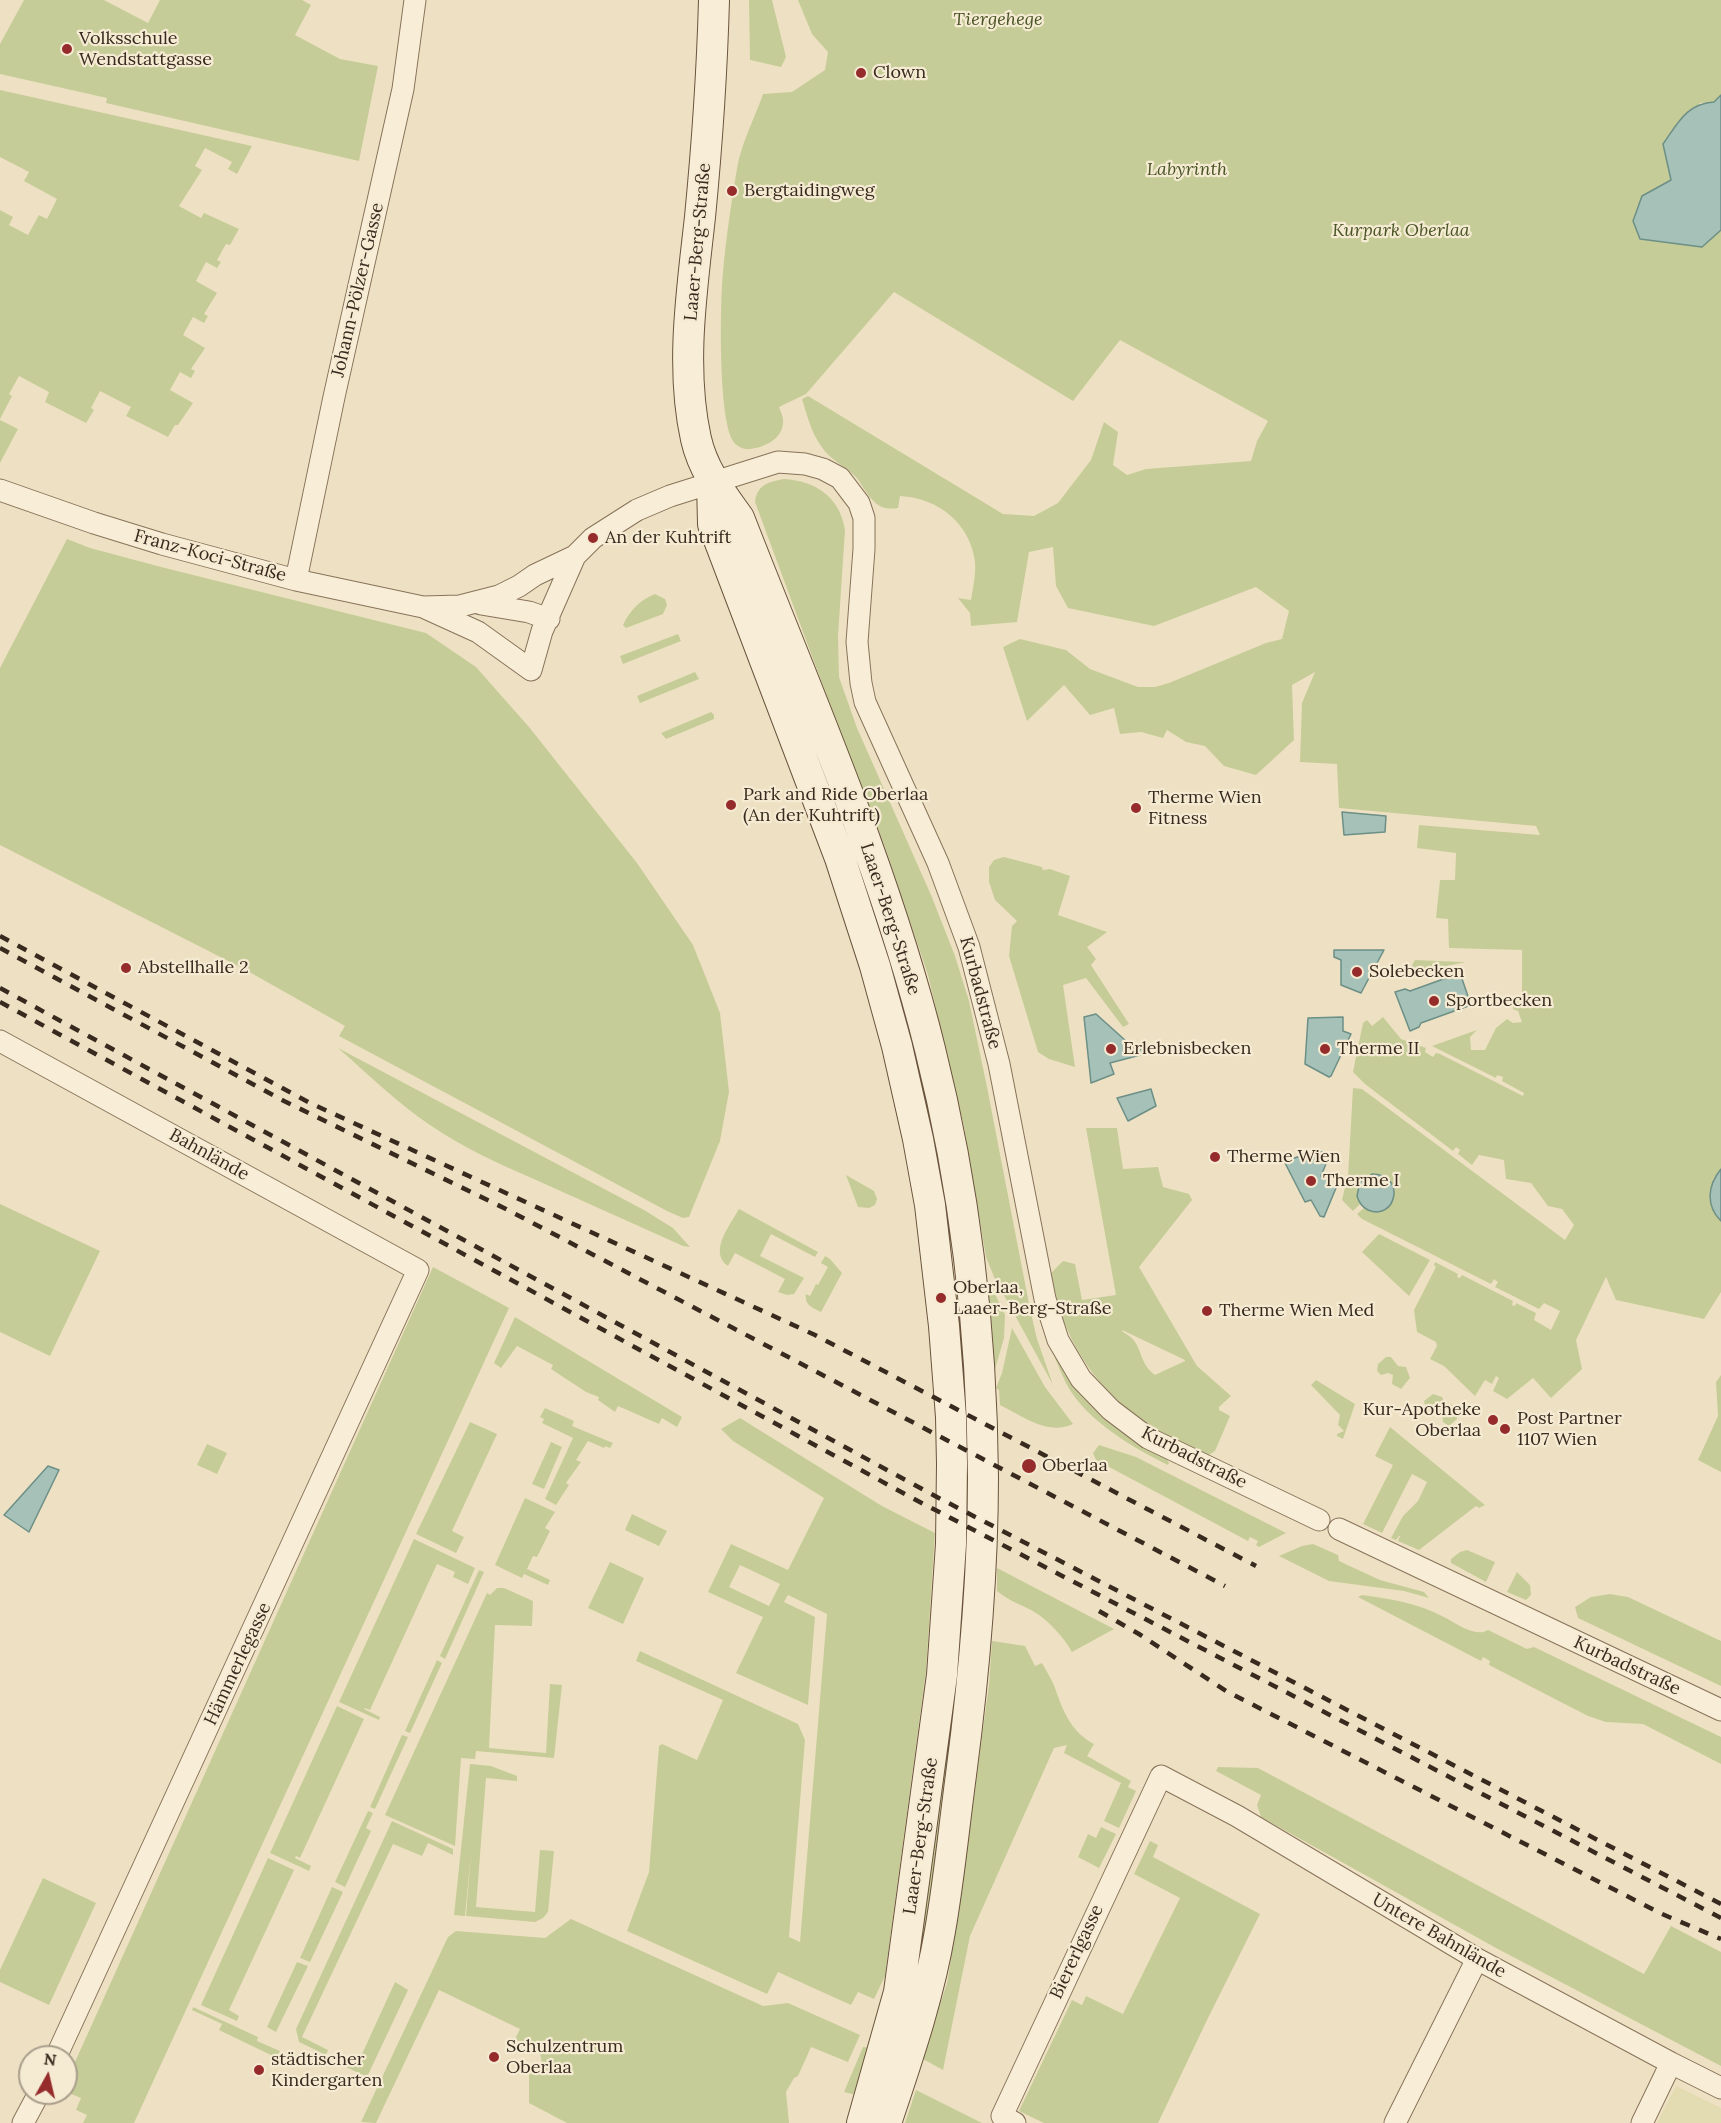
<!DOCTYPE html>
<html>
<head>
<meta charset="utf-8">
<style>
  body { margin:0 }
  #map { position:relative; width:1721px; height:2123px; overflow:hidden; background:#eee1c3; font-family:Lora,serif }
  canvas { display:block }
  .north { position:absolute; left:18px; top:2045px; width:60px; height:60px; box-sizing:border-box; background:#f5ebd3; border:2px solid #a99e8b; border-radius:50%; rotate:8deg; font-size:16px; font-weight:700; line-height:24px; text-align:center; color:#382a1e }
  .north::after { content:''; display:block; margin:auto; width:21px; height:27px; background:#962b2c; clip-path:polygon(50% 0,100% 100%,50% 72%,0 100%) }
</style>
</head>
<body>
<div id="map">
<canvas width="1721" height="2123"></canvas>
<div class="north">N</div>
</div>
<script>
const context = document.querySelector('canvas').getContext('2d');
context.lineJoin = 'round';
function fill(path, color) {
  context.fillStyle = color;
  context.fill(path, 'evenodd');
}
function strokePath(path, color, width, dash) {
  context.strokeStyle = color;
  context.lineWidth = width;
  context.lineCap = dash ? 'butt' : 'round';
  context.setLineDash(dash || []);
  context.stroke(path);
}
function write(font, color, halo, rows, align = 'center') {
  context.font = font + ' Lora,serif';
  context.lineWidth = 4.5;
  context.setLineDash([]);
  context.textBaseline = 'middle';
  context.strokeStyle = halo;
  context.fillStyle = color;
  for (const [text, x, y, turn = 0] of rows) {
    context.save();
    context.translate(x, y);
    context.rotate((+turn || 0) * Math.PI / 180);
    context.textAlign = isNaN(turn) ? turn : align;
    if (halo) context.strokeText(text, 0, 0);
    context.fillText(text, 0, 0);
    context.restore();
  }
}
fill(new Path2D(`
  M1676,2086l45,22v15h-64z`), '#e3dbb1');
fill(new Path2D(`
  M24,0h80l44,23 12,-23h142l9,5 -16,30 45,24 38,7 -19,95 -253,-58 1,-5 -107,-24v-30z
  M749,0h23l14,57 -5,10 -31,-7z
  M798,0h923v95l-7,7 -14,1 -29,77 -29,16 -2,43 62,8 19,-17v939l-8,11 2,35 6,6v71l-17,27 -88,-19 -10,-23 -30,63 6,29 -31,29 -18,-20 -26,21 -14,-8 6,-13 -3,-2 -4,8 -7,-4 -10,16 -31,-30 -14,-7 7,-13 -1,-4 -19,-10 -3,-22 22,-43 -2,-2 1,-3 23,12 -1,3 3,1 2,-3 51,26 -1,4 3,1 1,-3 20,10 -2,7 17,10 9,-19 -16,-8 -5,6 -44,-22 3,-5 -4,-3 -3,5 -129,-65 -5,-5 7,-6c11,5 17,4 27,-3l3,-19 -6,-8 -9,-4 -19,30 -7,7 -11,-11 5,-22h3l-2,-2 5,-88 9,1 203,151 9,-15 -12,-16 -14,-3 -17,-23 -25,-4 -2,-19 -25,-5 -7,10 -14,-11 2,-4 -4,-3 -3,4 -88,-67 -12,-12 10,-49 4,-3 5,6 11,-9 18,22 25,9 -1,4 8,5 3,-4 4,1 83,42 1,-3 -22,-12 1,-4 -6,-2 -1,3 -64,-32 45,-16 -7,7 1,13h14l11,-22 11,-9 6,4 9,-1 -4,-11 -5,-2v-4l9,-8v-47l-73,-2 -1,-29 -12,-1 4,-38h15l1,-27 -39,-5 2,-23 121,10 -4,-9 -197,-18 -2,-44 -37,-2 2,-59 13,-31 -23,13 2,55 -38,35 -32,-9 -19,-20 -19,-4 -19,-12 -4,8 -22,-6 -21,2 -6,-26 -24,7 -26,-30 -37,36 -24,-74 17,-8 46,11 24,19 48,18h17l14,-4 97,-40 16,-4 7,-28 -33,-24 -102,39 -86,-18 -12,-22 -3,-39 -24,5 -12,70 -46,4 -1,-13 -12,-15 13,2c2,-12 5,-26 4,-38 -5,-39 -37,-64 -75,-66l-2,12c-6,1 -13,1 -18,-2 -11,-6 -16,-19 -24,-29 -11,-11 -26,-17 -35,-31 -10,-14 -14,-31 -19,-47l6,-3 195,118 31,2 24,-13 33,-43 13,-38 14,10 -5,33 14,10 19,-6 105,-8 6,-20 11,-20 -148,-81 -47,61 -179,-109 -88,102 -27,13c2,5 5,11 4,17 -2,16 -20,24 -34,25 -5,1 -13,-3 -16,-8 -15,-24 -13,-138 -10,-169 3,-34 9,-75 15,-109 5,-23 17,-46 25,-69l29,-2 33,-22 3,-18 -16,-18z
  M0,90l252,56 -15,28 -9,-5 4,-7 -27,-14 -10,18 7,4 -23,36 22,12 3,-5 35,16 -9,16 -4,-1 -9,16 4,2 -4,6 -11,-6 -10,19 21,12 -13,21 4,2 -4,7 -11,-6 -10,18 22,13 -14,21 4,2 -4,7 -11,-6 -10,18 23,13 -15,22h-3l-7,12 -42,-21 5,-9 -31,-16 -9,17 3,2 -8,13 -41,-21 4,-10 -30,-16 -10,18 3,2 -12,23v-209l13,7 -4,8 19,10 11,-20 8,4 10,-20 -33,-18 5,-9 -29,-15z
  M0,420l18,9 -18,34z
  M784,479c32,2 56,18 61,51l-7,106 1,41 18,51 74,167 24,61 14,45 18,86 43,222 7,30 16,46 -59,-108 -8,-20 -22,-130 -36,-152 -43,-128 -55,-142 -75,-203c2,-17 13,-20 29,-23z
  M67,539l23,9 75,20 261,65 50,34 53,60 108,136 56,82 27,68 9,79 -9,49 -31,76 -6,1 -16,-7 -328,-175 6,-10 -101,-57 -244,-124v-177z
  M655,594l10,5 2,6 -4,9 -37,14 -3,-3c7,-15 17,-25 32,-31z
  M678,634l3,7 -58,23 -3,-8z
  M695,672l4,7 -59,24 -3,-7z
  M711,712l3,3v4l-48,20 -5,-6z
  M1004,857l38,10 1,3 7,-1 20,7 -12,39 49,17 -20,15 9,12 -5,6 38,59 -6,3 -37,-49 -23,7 12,82 -26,-8 -11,-7 -29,-96 3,-30 5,-5 -22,-21 -6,-18v-15l5,-7z
  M1415,960l47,2h4l-59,12z
  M338,1048l306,162 29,18 17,19 -7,-1c-49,-22 -98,-44 -147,-66 -36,-16 -73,-32 -106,-55 -33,-22 -62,-51 -92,-77z
  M1086,1128h31l6,41 35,-2 5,20 26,7 3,6 -53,67 58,99 34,30 -12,11v3l11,6 -15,35 -6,4c-12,-4 -23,-10 -34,-16 -67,-31 -113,-92 -124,-166l12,-12 12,3 7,36 34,-5zM1122,1330l63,30v1l-30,14c-19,-14 -10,-32 -32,-43z
  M846,1175l28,16 3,8 -2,6 -6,3 -11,-1z
  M0,1204l100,47 -50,105 -50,-24z
  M739,1209l79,43 -3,5 -44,-23 -11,22 44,22 -10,16 -7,1 -9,-3 7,-13 -50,-26 -7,13c-20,-14 2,-41 11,-57z
  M1379,1234l51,26 -21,36 -47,-44z
  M825,1256l5,3 12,14 -21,39c-8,-4 -17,-7 -15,-18l4,2 6,-12 2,1 10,-18 -7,-4z
  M433,1267l76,41 -375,815h-51l4,-8 -11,-5 5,-12 -15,-6v-10z
  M987,1283h3l15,32 -1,23 -10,35z
  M515,1317l167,100 -5,10 -15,-9 -3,6 -41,-18 -3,6 -17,-12 1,-3 -13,-5 -35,-23 2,-4 -36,-19 -16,22 -7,-5z
  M1012,1328l33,59 28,37c-26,12 -50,-8 -73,-19l-1,-15 -3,-2 6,-15z
  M1052,1351c19,28 38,57 66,78 14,11 32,20 48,28l3,6 -1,2c-35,-17 -82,-45 -101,-80 -6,-11 -10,-23 -15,-34z
  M1386,1357h5l7,9 8,1 4,11 -9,11 -9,-5 1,-9 -5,-2 -7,2 -4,-4 1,-7z
  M1721,1375v97l-23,-12 20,-44 -2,-34z
  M1316,1380l39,24 -12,35 -6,-3v-2l7,-3 -6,-6 2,-10 -29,-30z
  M1433,1394l9,3 3,6 12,3v13l-8,7 -6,-4 -1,-10 -6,-3 -7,2 -3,-2 -2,-8z
  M545,1408l29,13 -2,5 41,17 -3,5 -5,-2 -1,2 -16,-7 -12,19 5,2 -15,21 3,2 -13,20 -11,-6 28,-61 -31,-15 2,-4 -4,-2z
  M740,1418l142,88 53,27 -9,138 -41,305 -11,23 -16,-7 -7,13 -73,-33 -11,22 -140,-63 22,-59 10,-126 3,-2 35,16 26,-60 -87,-39 4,-10 158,73 7,16 -16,197 11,5 27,-328 -39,-19 -4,7 31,15 -7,88 -72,-32 27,-56 -55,-25 23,-48 57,26 36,-72 -91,-57 -12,-12zM740,1565l40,19 -11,22 -40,-19z
  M470,1422l27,12 -45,97 12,6 -8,16 -40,-19z
  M1390,1427l95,78 -6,3 -3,-2 -57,44 -21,-9 2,-5h-1l-3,4 -5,-2 12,-22 15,-15 9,-19 -15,-8 -30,59 -19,-9 30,-59 -18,-9z
  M551,1442l11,5 -18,42 -12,-5z
  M207,1444l20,9 -10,21 -20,-9z
  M1099,1445l37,12 150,76 -27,14 -3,-2 2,-4 -8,-4 -2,4 -152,-81 -3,-7z
  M525,1498l30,14 -10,16 5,3 -13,26 -4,-1 -6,13 23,11 -2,5 -24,-11 -2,4 -27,-13z
  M632,1514l35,17 -8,15 -34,-16z
  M414,1539l61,29 -7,16 -15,-7 2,-5 -18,-8 -67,146 -5,-2 -1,1 16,8 -1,3 -40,-18z
  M1313,1544l25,11 1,6 41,19 44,12 5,6 -25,-7 -75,-10 -50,-25 23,-10z
  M1467,1550l28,12 -9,20 -35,-19v-4l9,-7z
  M960,1552l11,2 -2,52 -41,330 -23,69z
  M610,1562l34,16 -21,46 -35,-16z
  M997,1568l117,61 -42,23c-8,-15 -26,-34 -41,-42 -12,-6 -23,-10 -34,-19z
  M479,1570l5,2 -39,87 -5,-3z
  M1517,1572l13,13 1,10 -5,5 -19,-8z
  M497,1588h7l29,13 -1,25 -37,-1 -6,123 57,5 4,-69 12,1 -8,73 -78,-7 -1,8 -14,-1 -6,88 -70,-31 102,-222 3,2z
  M1610,1594l18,3 93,44v45l-143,-68 -3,-11 16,-10z
  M1362,1595c29,4 56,8 82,22 12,6 31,21 44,13l39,19 7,-2 187,90v27l-78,-40 -37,-2 -18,-6 -99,-51 1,-4 -7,-4 -2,4 -123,-64z
  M992,1641l33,5 10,20 7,-3c4,8 10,16 13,25 8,23 16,44 39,56l-7,12 44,25 -3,6 8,4 -17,37 -15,-7 17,-38 -57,-30 3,-8 -13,3 -84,188 -27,134 -20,-11 24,-76 9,-56 33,-242z
  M437,1660l5,3 -32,70 -5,-2z
  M337,1706l27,13 -64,139 -4,-2 -1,2 16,8 -2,5 -39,-18z
  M402,1735l6,2 -33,72 -5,-2z
  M470,1764l21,2 26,10v5l-31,-3 -10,129 59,5 5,-62 14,1 -6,61 -5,6 -8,4 -69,-6 5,-63 -6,63 -11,-1z
  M1218,1767l40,1 386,206 27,-48 50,26v114l-225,-118 -235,-131 -4,-12 4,-10 -45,-24z
  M368,1811l5,2 -7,15 5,3 -26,56 -10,-5z
  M392,1821l61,28v6l-25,-12 -6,13 -29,-12 -91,193 26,13 -2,5 -27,-13 -3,-13z
  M1101,1827l15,7 -17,34 -21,-11 10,-23 8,4z
  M1150,1841l8,4 -5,12 107,57 -51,102 -51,107h-114l-25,-12 53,-111 10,5 4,-9 37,18 57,-116 -46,-24z
  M268,1858l26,12 -65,140 10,6 -2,5 -36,-16z
  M43,1878l53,25 -47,102 -49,-23v-12z
  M332,1887l11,5 -33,70 -10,-4z
  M571,1919l192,87 25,-3 72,32 -12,27 -37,-15 -13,29 -4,2 -8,14 3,31h-222l-38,-20v-28l13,-11 -2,-12 -25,-13 5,-10 -81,-39 -63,133 -15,-1 87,-185 8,-6 89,7z
  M297,1962l11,4 -32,66 -9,-5z
  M395,1982l13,8 -41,87 -38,-18 2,-5 26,11z
  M193,2007l65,30 -1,4 23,10 -3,7 -58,-28 3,-6 -30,-14z
  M863,2047l8,1 -15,47 -12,-3z
  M916,2090l66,33h-77z`), '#c6cc97');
const water = new Path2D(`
  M1721,95v135l-19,17 -62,-8 -7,-18 9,-25 29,-16 -8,-36c15,-21 23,-40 51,-42z
  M1342,812l44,4 -1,16 -41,3z
  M1334,950h50l-23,43 -20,-8v-25l-7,-3z
  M1460,973l11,32 -50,18 -2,4 -9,4 -15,-39 10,-3 5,2z
  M1096,1014l40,36 9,-2 3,5 -38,10 4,11 -23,9 -7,-66z
  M1343,1017v14l8,3 -20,42 -2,1 -24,-13 3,-46z
  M1151,1089l5,17 -28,15 -11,-23z
  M1318,1151l12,3 -9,22 15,12 -12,29 -4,-1 -9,-16 -6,2 -21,-41z
  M1721,1169v52c-16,-16 -13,-36 0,-52z
  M1372,1174c35,0 24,48 -4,36 -6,-3 -9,-7 -11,-14l3,-14z
  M48,1466l11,4 -30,62 -25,-17z`);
fill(water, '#a5c1b8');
strokePath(water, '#6c8f86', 1.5);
const minor = new Path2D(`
  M0,490l94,33 68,21 134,36 127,27 55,25 53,38 11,-39 33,-75
  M296,580l38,-183 69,-308 12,-89
  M481,604l48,8 20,7
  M423,607l37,-1 39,-10 20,-10 16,-11 40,-19 18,-18 44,-28 33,-14 108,-34 27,2 18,5 17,9 19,25 5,15v31l-7,93 4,41 4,19 73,161 31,84 30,117 46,235 13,41 23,39 30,31 37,28 171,82
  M0,1041l418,229 -362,787
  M1339,1529l382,181
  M23,2123l16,-30
  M1015,2123l-13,-7 159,-340 76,40 240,143 194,104 50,25
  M1395,2123l82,-164
  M1642,2123l29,-60`);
const secondary = new Path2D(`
  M714,0c-2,73 -7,145 -14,217 -8,73 -20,150 -4,222 7,31 25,54 43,79 68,175 146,349 191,531 35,139 52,285 53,428 0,100 -9,199 -22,298 -7,52 -12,105 -21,156 -11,66 -33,129 -54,192
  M712,482l1,42 127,334 35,108 22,80 21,93 12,66 14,121 7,91 1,47 -1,80 -9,131 -43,317 -37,131`);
strokePath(minor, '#88725a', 23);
strokePath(secondary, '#6a533d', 32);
strokePath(minor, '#f8eed7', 21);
strokePath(secondary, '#f8eed7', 30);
strokePath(new Path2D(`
  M0,936l310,167 505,232 441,231
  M0,948l284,153 222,108 719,377
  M0,988l935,508 786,408
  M0,1002l916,498 805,418
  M1099,1611l40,23 87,57 436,223 59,25`), '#382a1e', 4.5, [10, 10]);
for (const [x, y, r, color] of [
  [67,49,6,"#962b2c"],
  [861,73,6,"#962b2c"],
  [732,191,6,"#962b2c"],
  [593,538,6,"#962b2c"],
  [731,805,6,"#962b2c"],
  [1136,808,6,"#962b2c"],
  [126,968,6,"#962b2c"],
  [1357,972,6,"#962b2c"],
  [1434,1001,6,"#962b2c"],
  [1111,1049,6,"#962b2c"],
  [1325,1049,6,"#962b2c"],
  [1215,1157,6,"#962b2c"],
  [1311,1181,6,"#962b2c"],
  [941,1298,6,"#962b2c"],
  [1207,1311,6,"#962b2c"],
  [1493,1420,6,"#962b2c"],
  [1505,1429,6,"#962b2c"],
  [1029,1466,8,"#962b2c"],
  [494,2057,6,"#962b2c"],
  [259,2070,6,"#962b2c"]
]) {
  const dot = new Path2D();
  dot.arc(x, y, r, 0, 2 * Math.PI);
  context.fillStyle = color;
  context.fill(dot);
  strokePath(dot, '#f5ebd3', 2);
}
write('italic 18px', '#495425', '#f5ebd3', [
  ["Tiergehege",998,20],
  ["Labyrinth",1187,170],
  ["Kurpark Oberlaa",1401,231]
]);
write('18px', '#382a1e', '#f5ebd3', [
  ["Volksschule",79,39],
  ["Wendstattgasse",79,60],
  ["Clown",873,73],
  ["Bergtaidingweg",744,191],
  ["An der Kuhtrift",605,538],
  ["Park and Ride Oberlaa",743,795],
  ["(An der Kuhtrift)",743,816],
  ["Therme Wien",1148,798],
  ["Fitness",1148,819],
  ["Abstellhalle 2",138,968],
  ["Solebecken",1369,972],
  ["Sportbecken",1446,1001],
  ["Erlebnisbecken",1123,1049],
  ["Therme II",1337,1049],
  ["Therme Wien",1227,1157],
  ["Therme I",1323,1181],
  ["Oberlaa,",953,1288],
  ["Laaer-Berg-Straße",953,1309],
  ["Therme Wien Med",1219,1311],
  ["Kur-Apotheke",1481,1410,"right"],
  ["Oberlaa",1481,1431,"right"],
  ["Post Partner",1517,1419],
  ["1107 Wien",1517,1440],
  ["Oberlaa",1042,1466],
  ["Schulzentrum",506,2047],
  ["Oberlaa",506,2068],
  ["städtischer",271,2060],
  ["Kindergarten",271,2081]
], 'left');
write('18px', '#382a1e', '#f5ebd3', [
  ["Laaer-Berg-Straße",698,242,-85],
  ["Johann-Pölzer-Gasse",358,290,-77],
  ["Franz-Koci-Straße",210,556,15],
  ["Laaer-Berg-Straße",890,919,72],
  ["Kurbadstraße",980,993,75],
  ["Bahnlände",209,1155,29],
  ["Kurbadstraße",1194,1458,27],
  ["Hämmerlegasse",238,1664,-65],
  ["Kurbadstraße",1627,1666,25],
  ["Laaer-Berg-Straße",921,1836,-82],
  ["Untere Bahnlände",1439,1936,30],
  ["Biererlgasse",1077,1952,-65]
]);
</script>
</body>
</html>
